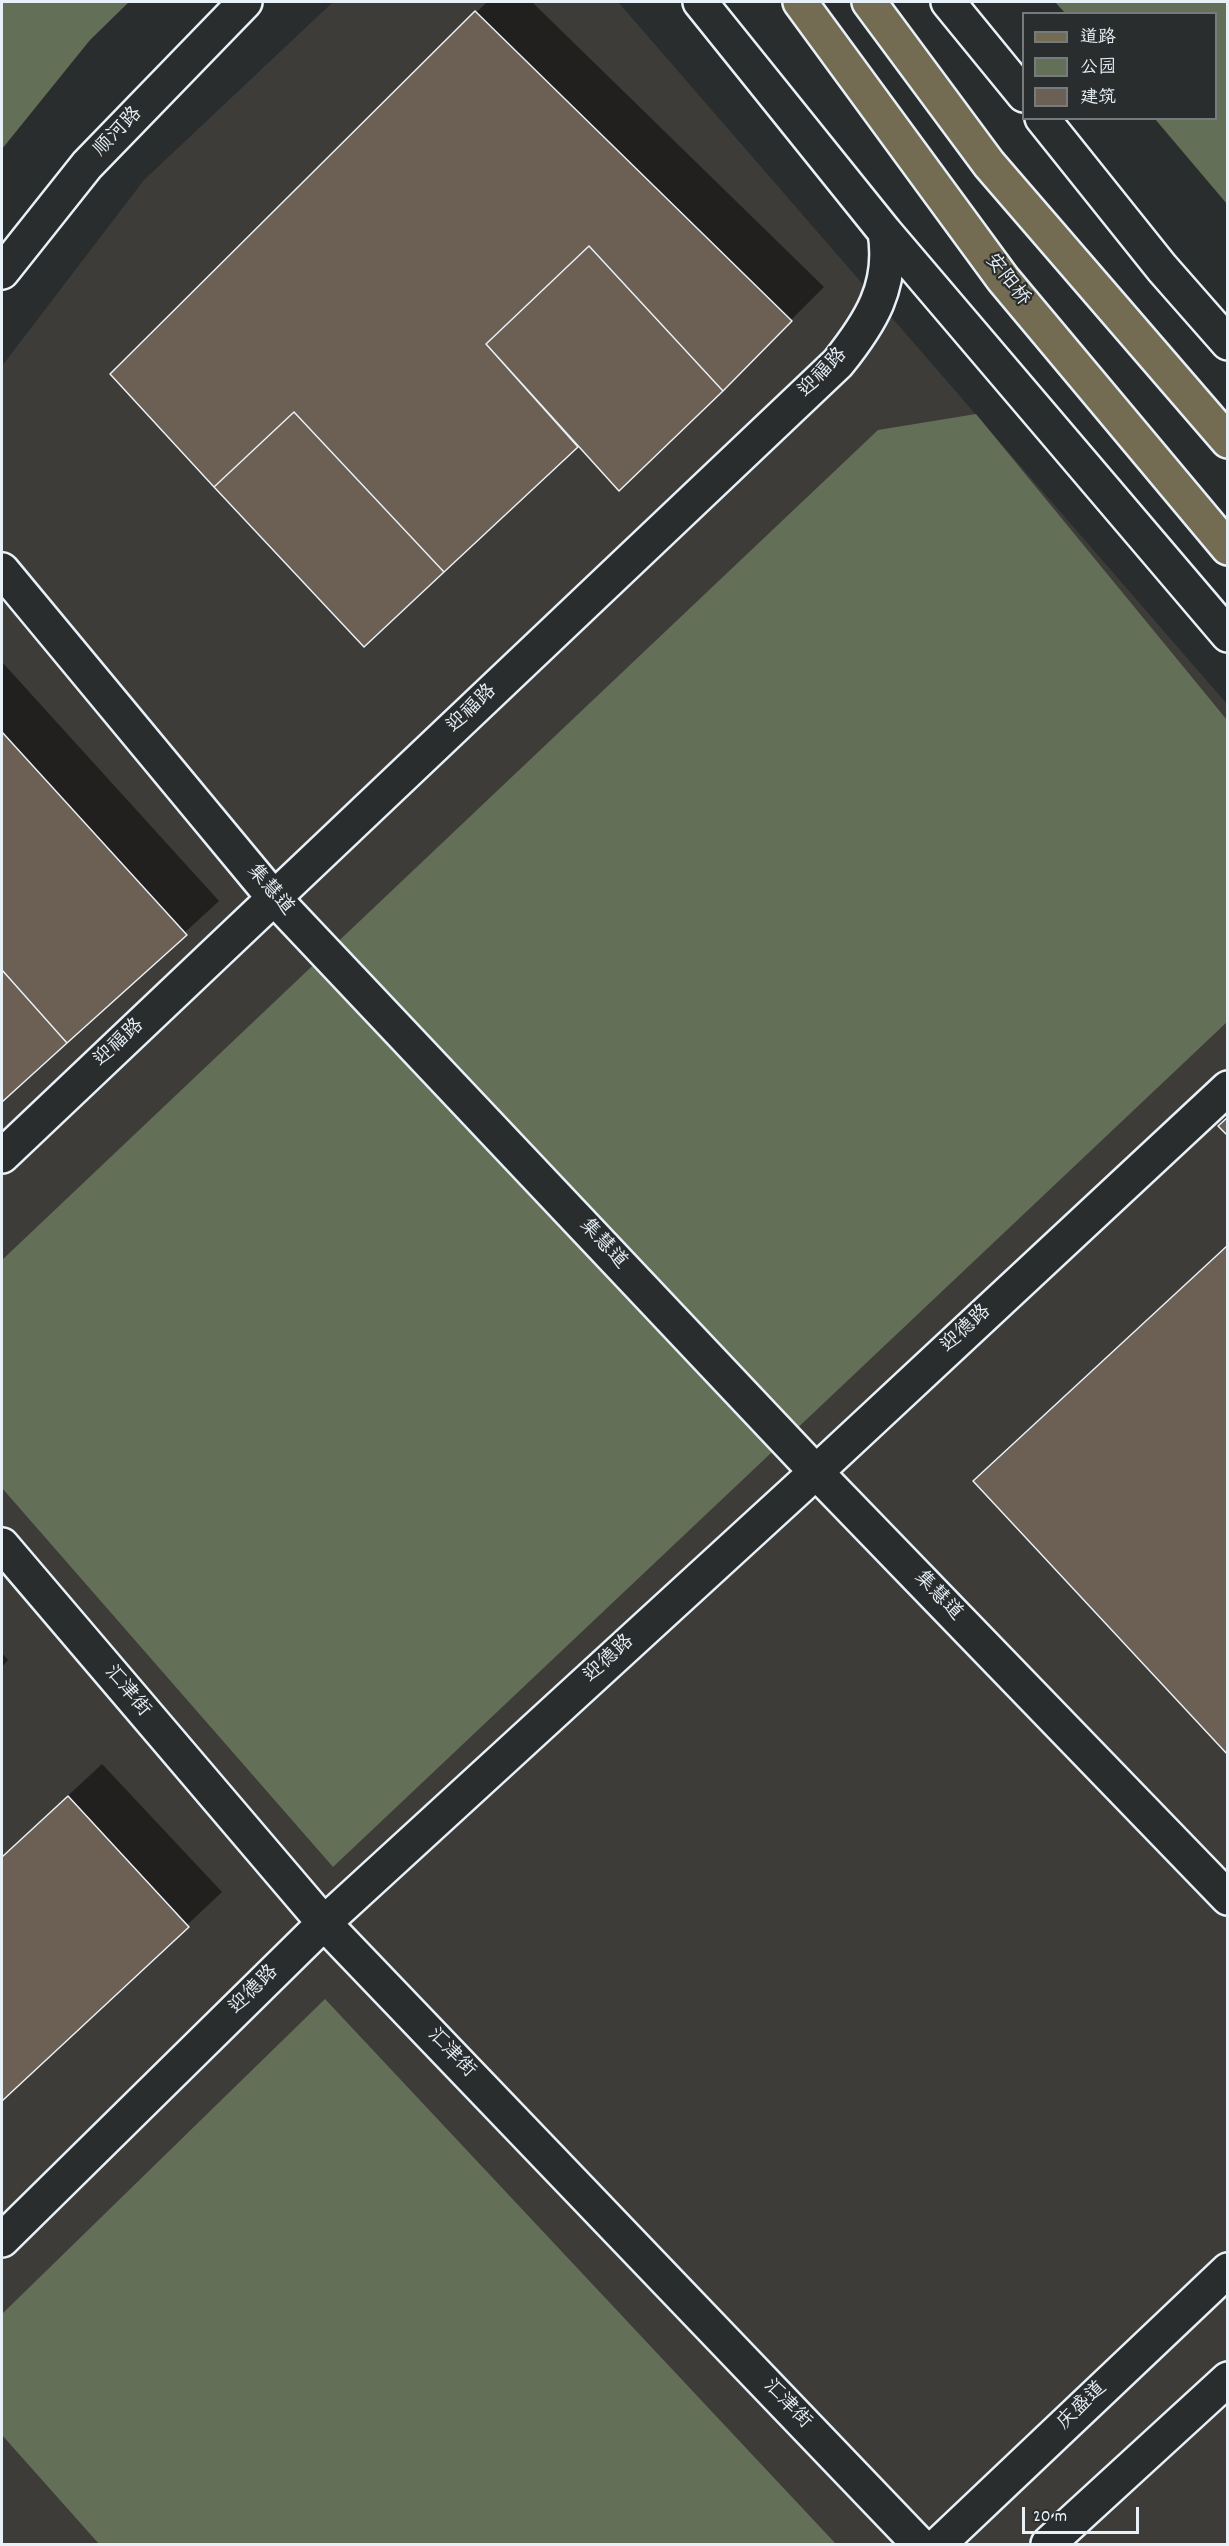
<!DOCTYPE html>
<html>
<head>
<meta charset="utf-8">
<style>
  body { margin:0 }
  #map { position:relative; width:1229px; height:2546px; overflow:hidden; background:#2a2d2e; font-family:Dekko,"LXGW WenKai TC",sans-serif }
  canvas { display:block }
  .frame { position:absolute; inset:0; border:3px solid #e8f1f8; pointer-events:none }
  .legend { position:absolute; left:1022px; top:12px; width:195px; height:108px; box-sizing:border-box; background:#2a2d2e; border:2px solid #767b7f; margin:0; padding:8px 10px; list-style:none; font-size:18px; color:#e8f1f8 }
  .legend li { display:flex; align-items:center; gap:12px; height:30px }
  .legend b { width:30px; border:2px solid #767b7f }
  .scale { position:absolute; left:1022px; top:2507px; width:117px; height:27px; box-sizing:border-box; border:3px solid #e8f1f8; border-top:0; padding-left:8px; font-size:18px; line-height:21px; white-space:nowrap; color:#e8f1f8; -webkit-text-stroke:4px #2a2d2e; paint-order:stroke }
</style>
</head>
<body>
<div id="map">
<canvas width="1229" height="2546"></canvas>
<div class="frame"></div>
<ul class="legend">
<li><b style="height:8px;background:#736b52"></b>道路</li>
<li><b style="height:16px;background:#636f56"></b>公园</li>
<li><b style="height:16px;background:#6c5f53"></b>建筑</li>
</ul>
<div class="scale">20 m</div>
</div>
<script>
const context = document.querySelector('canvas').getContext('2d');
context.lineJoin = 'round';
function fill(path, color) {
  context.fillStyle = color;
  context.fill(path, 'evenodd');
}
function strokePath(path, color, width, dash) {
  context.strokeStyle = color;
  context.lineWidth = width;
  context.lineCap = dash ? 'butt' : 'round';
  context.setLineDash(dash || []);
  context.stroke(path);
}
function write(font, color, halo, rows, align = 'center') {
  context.font = font + ' Dekko,"LXGW WenKai TC",sans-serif';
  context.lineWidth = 4.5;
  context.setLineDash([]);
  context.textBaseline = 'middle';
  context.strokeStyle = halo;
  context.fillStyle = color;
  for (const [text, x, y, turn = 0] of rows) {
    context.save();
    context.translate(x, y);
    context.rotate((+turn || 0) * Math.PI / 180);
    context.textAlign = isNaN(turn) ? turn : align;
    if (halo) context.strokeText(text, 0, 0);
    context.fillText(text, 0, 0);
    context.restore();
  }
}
fill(new Path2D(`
  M333,2h285l609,702v1840h-1225v-2178l142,-186z`), '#3e3c39');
fill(new Path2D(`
  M2,2h127l-39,38 -88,109z
  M1055,2h172v202l-72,-85 61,-1v-104l-151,-1z
  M976,414l251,306v302l-894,845 -331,-379v-228l876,-830z
  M325,1999l511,545h-737l-97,-109v-121z`), '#636f56');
fill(new Path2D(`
  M487,2h45l292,285 -33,33 -212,124 -215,201 -252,-271z
  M2,662l217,239 -217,199z
  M1228,1244v509l-253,-272z
  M2,1653l6,7 -6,7z
  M102,1764l120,128 -220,207v-242z`), '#0007');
const building = new Path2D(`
  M475,11l317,310 -69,70 -134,-145 -103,98 92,103 -134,125 -150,-160 -80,75 -104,-113z
  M589,246l134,145 -104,100 -133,-147z
  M294,412l150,160 -80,75 -150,-160z
  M2,732l185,203 -120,108 -65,-73z
  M2,970l65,73 -65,59z
  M1228,1117v19l-10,-10z
  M1228,1245v510l-255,-274z
  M68,1796l121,131 -187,174v-244z`);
fill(building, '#6c5f53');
strokePath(building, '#e8f1f8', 1.5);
const tertiary = new Path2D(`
  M700,2l185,230 343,403
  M948,2l76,93
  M1042,118l120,150 66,75
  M2,272l85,-107 158,-163
  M2,570l272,328 542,574 412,426
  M2,1156l836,-793c32,-40 56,-77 47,-131
  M2,1545l322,378 595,621
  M2,2240l322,-317 492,-451 412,-384`);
const secondary = new Path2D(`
  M939,2544l289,-274
  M1048,2544l180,-165`);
const primary = new Path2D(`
  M800,2l203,277 225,269
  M869,2l120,162 239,277`);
strokePath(tertiary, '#e8f1f8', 38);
strokePath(secondary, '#e8f1f8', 38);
strokePath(primary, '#e8f1f8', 38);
strokePath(tertiary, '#2a2d2e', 33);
strokePath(secondary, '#2a2d2e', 33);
strokePath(primary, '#736b52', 33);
write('20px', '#e8f1f8', '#2a2d2e', [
  ["顺河路",119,133,-46],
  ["安阳桥",1006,281,52],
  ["迎福路",824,374,-46],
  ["迎福路",473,710,-44],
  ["集慧道",269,891,49],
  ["迎福路",120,1044,-43],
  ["集慧道",602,1245,47],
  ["迎德路",967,1330,-43],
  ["集慧道",937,1597,46],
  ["迎德路",610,1660,-43],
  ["汇津街",126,1692,50],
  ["迎德路",255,1991,-45],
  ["汇津街",450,2054,46],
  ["汇津街",786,2405,46],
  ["庆盛道",1083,2407,-44]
]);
</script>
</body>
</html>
